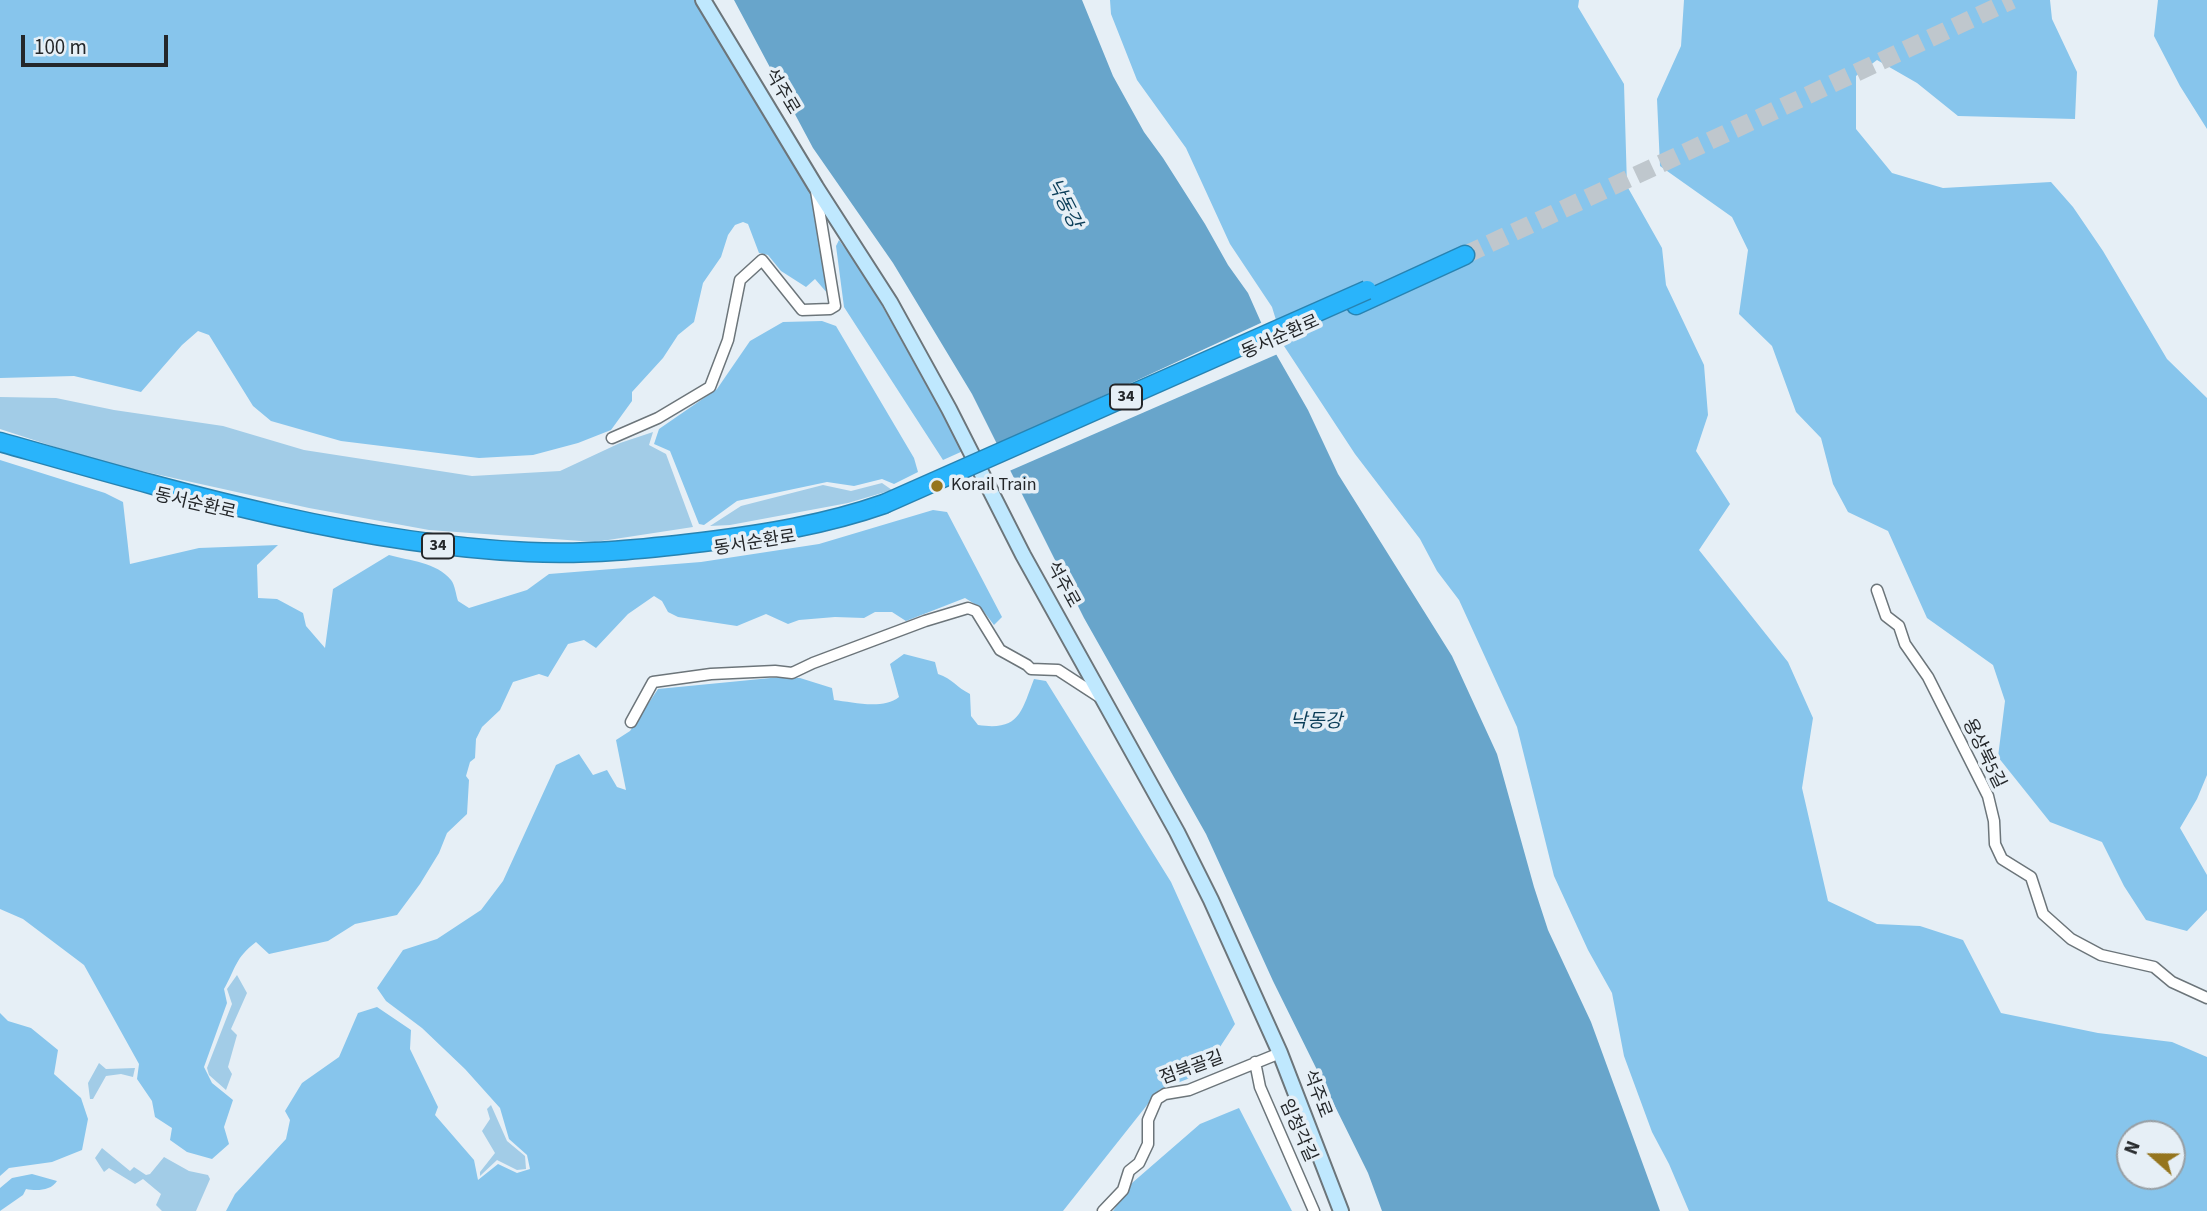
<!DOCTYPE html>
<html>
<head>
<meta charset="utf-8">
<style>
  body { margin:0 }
  #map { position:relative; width:2207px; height:1211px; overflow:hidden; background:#e6eff6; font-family:"Source Sans 3",sans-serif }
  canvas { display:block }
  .north { position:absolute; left:2116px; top:1120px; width:70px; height:70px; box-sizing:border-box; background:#e6eff6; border:2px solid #989fa4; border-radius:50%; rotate:291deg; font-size:19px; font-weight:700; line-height:28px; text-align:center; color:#24272a }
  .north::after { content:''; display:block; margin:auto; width:24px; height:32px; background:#95751e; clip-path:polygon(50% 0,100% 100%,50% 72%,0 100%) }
  .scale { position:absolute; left:21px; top:35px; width:147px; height:32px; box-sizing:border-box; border:4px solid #24272a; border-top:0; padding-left:9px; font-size:21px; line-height:24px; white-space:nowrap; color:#24272a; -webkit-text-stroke:5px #e6eff6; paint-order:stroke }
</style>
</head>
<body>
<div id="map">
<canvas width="2207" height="1211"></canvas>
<div class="north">N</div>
<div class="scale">100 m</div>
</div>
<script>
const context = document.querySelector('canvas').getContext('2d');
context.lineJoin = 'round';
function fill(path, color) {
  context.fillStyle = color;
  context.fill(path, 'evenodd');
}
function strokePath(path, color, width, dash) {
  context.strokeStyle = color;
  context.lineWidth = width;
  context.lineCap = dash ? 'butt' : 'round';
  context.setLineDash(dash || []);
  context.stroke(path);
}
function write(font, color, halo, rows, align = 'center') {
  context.font = font + ' "Source Sans 3","Noto Sans KR",sans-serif';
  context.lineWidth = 7;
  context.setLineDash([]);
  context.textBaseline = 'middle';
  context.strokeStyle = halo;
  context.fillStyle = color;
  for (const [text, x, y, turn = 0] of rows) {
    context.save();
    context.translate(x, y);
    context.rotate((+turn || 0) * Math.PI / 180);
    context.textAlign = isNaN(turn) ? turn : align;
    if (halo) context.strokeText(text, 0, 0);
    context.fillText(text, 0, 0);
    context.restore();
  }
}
fill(new Path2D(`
  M0,397l56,1 58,12 109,16 81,24 168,26 88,-5 60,-28 33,-11 -4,13 17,9 27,73 -98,15 -166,-12 -120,-22 -208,-46 -101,-33z
  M882,483l10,7 -44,13 -118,22 -20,1 31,-20 82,-21 28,6z
  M237,975l10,18 -16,36 6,6 -9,32 4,7 -6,16 -17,-15 -2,-7 25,-64 -5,-15z
  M99,1063l7,6 29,-1 -2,9 -12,-3 -15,2 -13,23h-3l-2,-16z
  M491,1105l16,36 18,15 1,13 -9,1 -20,-10 -17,16v-4l15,-19 -13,-22 8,-12 -3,-10z
  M102,1148l28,23 4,-4 12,8 4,-1 14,-17 25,14 19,4 2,4 -14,32h-34l-6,-6 5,-11 -18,-15 -8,5 -26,-16 -5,4 -9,-14z`), '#a2cce7');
fill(new Path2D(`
  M0,0h694l117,195 17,99 -13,-15 -9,8 -25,-16 -13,-16 -9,-2 -11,-29 -5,-2 -8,3 -7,10 -7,22 -18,26 -9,39 -16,13 -15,23 -31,34v9l-21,29 -33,13 -45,12 -54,3 -138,-17 -70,-20 -18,-15 -44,-71 -11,-4 -16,14 -41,47 -67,-16 -74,2z
  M1110,0h469l-1,7 46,77 3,102 35,62 4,37 38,80 4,50 -12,36 34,53 -31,46 89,112 25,56 -11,70 26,113 49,23 43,2 43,14 38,73 97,20 74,9 35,15v154h-518l-20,-47 -17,-32 -28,-76 -12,-63 -24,-43 -34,-74 -37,-149 -58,-127 -22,-29 -17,-32 -65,-85 -71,-108 -12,-39 -42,-63 -44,-96 -49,-68 -26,-66zM2130,1134h42v42h-42z
  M1684,0h366l2,19 25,53 -2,47 -117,-3 -41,-33 -40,-23 -21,16v53l36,44 51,15 108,-6 22,25 30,44 64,108 40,39v377l-10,24 -17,29 27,47v35l-20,21 -41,-11 -22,-34 -22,-44 -52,-20 -52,-65 7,-56 -12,-36 -66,-47 -39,-87 -40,-19 -15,-28 -12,-46 -25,-26 -24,-66 -33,-32 9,-64 -16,-33 -72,-51 -3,-67 24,-53z
  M2158,0h49v129l-27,-43 -26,-50z
  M839,240l27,37 97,174 -20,9 -99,-153 -8,-61z
  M822,321l14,5 78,132 4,14 -24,12 -12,-5 -28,7 -27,-4 -90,19 -33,24 -5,-1 -29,-73 -16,-7 5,-15 58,-40 33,-48 33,-19z
  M0,460l105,33 18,9 7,62 69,-16 79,-3 -21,20 1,33 19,1 26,14 3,13 19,22 8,-59 56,-34c21,6 47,7 62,25 4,5 5,15 7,21l11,7 58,-18 22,-16 152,-12 118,-18 114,-34 14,2 55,105 -8,8 -13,-17 -16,-10 -59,23 -14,-9h-17l-11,6 -29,-1 -36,3 -11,4 -22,-10 -29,12 -59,-9 -10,-5 -6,-11 -8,-5 -26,18 -32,34 -12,-8 -16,4 -20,33 -9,-3 -26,8 -13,28 -18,17 -6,12 -1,19 -5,4 -4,14 3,4 -2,34 -20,19 -8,20 -19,31 -23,31 -42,9 -27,17 -59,13 -13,-12c-21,16 -20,26 -32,47l3,14 -23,64 8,16 21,17 -9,27 5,17 -17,15 -25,-7 -17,-12 2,-12 -17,-11 -3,-16 -15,-22 2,-15 -55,-99 -61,-46 -23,-10z
  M904,654l31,8 3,12c15,5 18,13 32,20l1,22 7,9c41,6 43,-12 56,-46l12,2 125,201 64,142 -32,49 -44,17 -96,121h-837l9,-17 51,-55 4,-19 -5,-9 17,-28 37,-26 19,-44 19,-6 34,23 -1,19 28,58 -3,8 39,45 4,20 20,-16 19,9 13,-4 -3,-14 -18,-16 -9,-31 -35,-39 -43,-41 -36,-27 -9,-13 26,-38 34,-11 44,-29 22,-29 53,-116 23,-11 14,21 14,-5 10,17 9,3 -10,-50 14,-9 28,-42 123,-12 19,1 32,10 2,12c18,2 49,10 65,-3l-9,-33z
  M0,1013l8,8 23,7 27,22 -4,24 27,24 7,21 -6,31 -30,12 -43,6 -9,8z
  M1239,1108l53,103h-179l19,-28 68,-59z
  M32,1174l25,7c-6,10 -21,10 -31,8l-3,6 -23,16v-23l12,-10z`), '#87c5ec');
fill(new Path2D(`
  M734,0h348l31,76 31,56 19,26 42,66 23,41 20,28 24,54 36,63 30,64 114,182 45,98 37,133 14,43 43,92 69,189h-278l-14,-38 -95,-192 -67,-147 -122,-216 -112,-224 -79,-131 -80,-115z`), '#68a5cb');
fill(new Path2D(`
  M1265,321l15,32 -273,119 -12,-26z`), '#e6eff6');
strokePath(new Path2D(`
  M1465,255l547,-255`), '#bfc7cd', 18, [18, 9]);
const street = new Path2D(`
  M612,438l46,-20 52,-31 18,-47 12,-60 22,-20 40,50 28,-1 5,-3 -19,-115
  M1877,590l9,26 13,10 6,18 23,33 60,119 6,25 1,23 7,15 29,18 12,37 28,25 30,16 53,12 18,15 35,16
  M631,722l22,-40 58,-8 64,-3 17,2 21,-10 112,-42 43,-13 8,3 24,39 27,15 4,4 27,1 43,28
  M1255,1062l5,25 54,124
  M1103,1211l20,-21 6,-19 10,-8 9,-19v-24l9,-21 8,-5 24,-4 91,-37`);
const secondary = new Path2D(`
  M703,0l113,187 74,115 59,107 74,146 154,277 34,68 69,153 61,158`);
const highway = new Path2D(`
  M1356,305l109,-50
  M0,442c170,48 351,102 528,110 59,3 117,-3 175,-10 62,-8 121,-17 181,-38`);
strokePath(street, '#6c757a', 13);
strokePath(secondary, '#6c757a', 18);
strokePath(highway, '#2783b2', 21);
strokePath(street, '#fff', 10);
strokePath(secondary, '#bfe8fe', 14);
strokePath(highway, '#29b4fb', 18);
const highwayBridge = new Path2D(`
  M884,504l483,-214`);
strokePath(highwayBridge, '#2783b2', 21, []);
strokePath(highwayBridge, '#29b4fb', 18);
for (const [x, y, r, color] of [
  [937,486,7,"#95751e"]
]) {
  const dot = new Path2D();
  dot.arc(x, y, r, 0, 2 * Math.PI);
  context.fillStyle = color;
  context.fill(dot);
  strokePath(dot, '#e6eff6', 2.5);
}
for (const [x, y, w] of [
  [1126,397,32],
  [438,546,32]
]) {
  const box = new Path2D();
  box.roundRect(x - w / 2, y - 12.5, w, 25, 5);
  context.fillStyle = '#e6eff6';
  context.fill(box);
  strokePath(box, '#24272a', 2);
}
write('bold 16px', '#24272a', null, [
  ["34",1126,397],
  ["34",438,546]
]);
write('18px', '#24272a', '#e6eff6', [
  ["석주로",781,92,59],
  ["동서순환로",1281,338,-24],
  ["동서순환로",195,505,13],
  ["동서순환로",755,544,-9],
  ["석주로",1062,585,61],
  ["용상북5길",1983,754,64],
  ["점북골길",1192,1069,-20],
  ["석주로",1316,1094,69],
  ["임청각길",1297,1131,66]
]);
write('18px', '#24272a', '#e6eff6', [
  ["Korail Train",951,486]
], 'left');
write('italic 19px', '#0a3d58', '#e6eff6', [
  ["낙동강",1063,204,63],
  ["낙동강",1316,723]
]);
</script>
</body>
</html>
